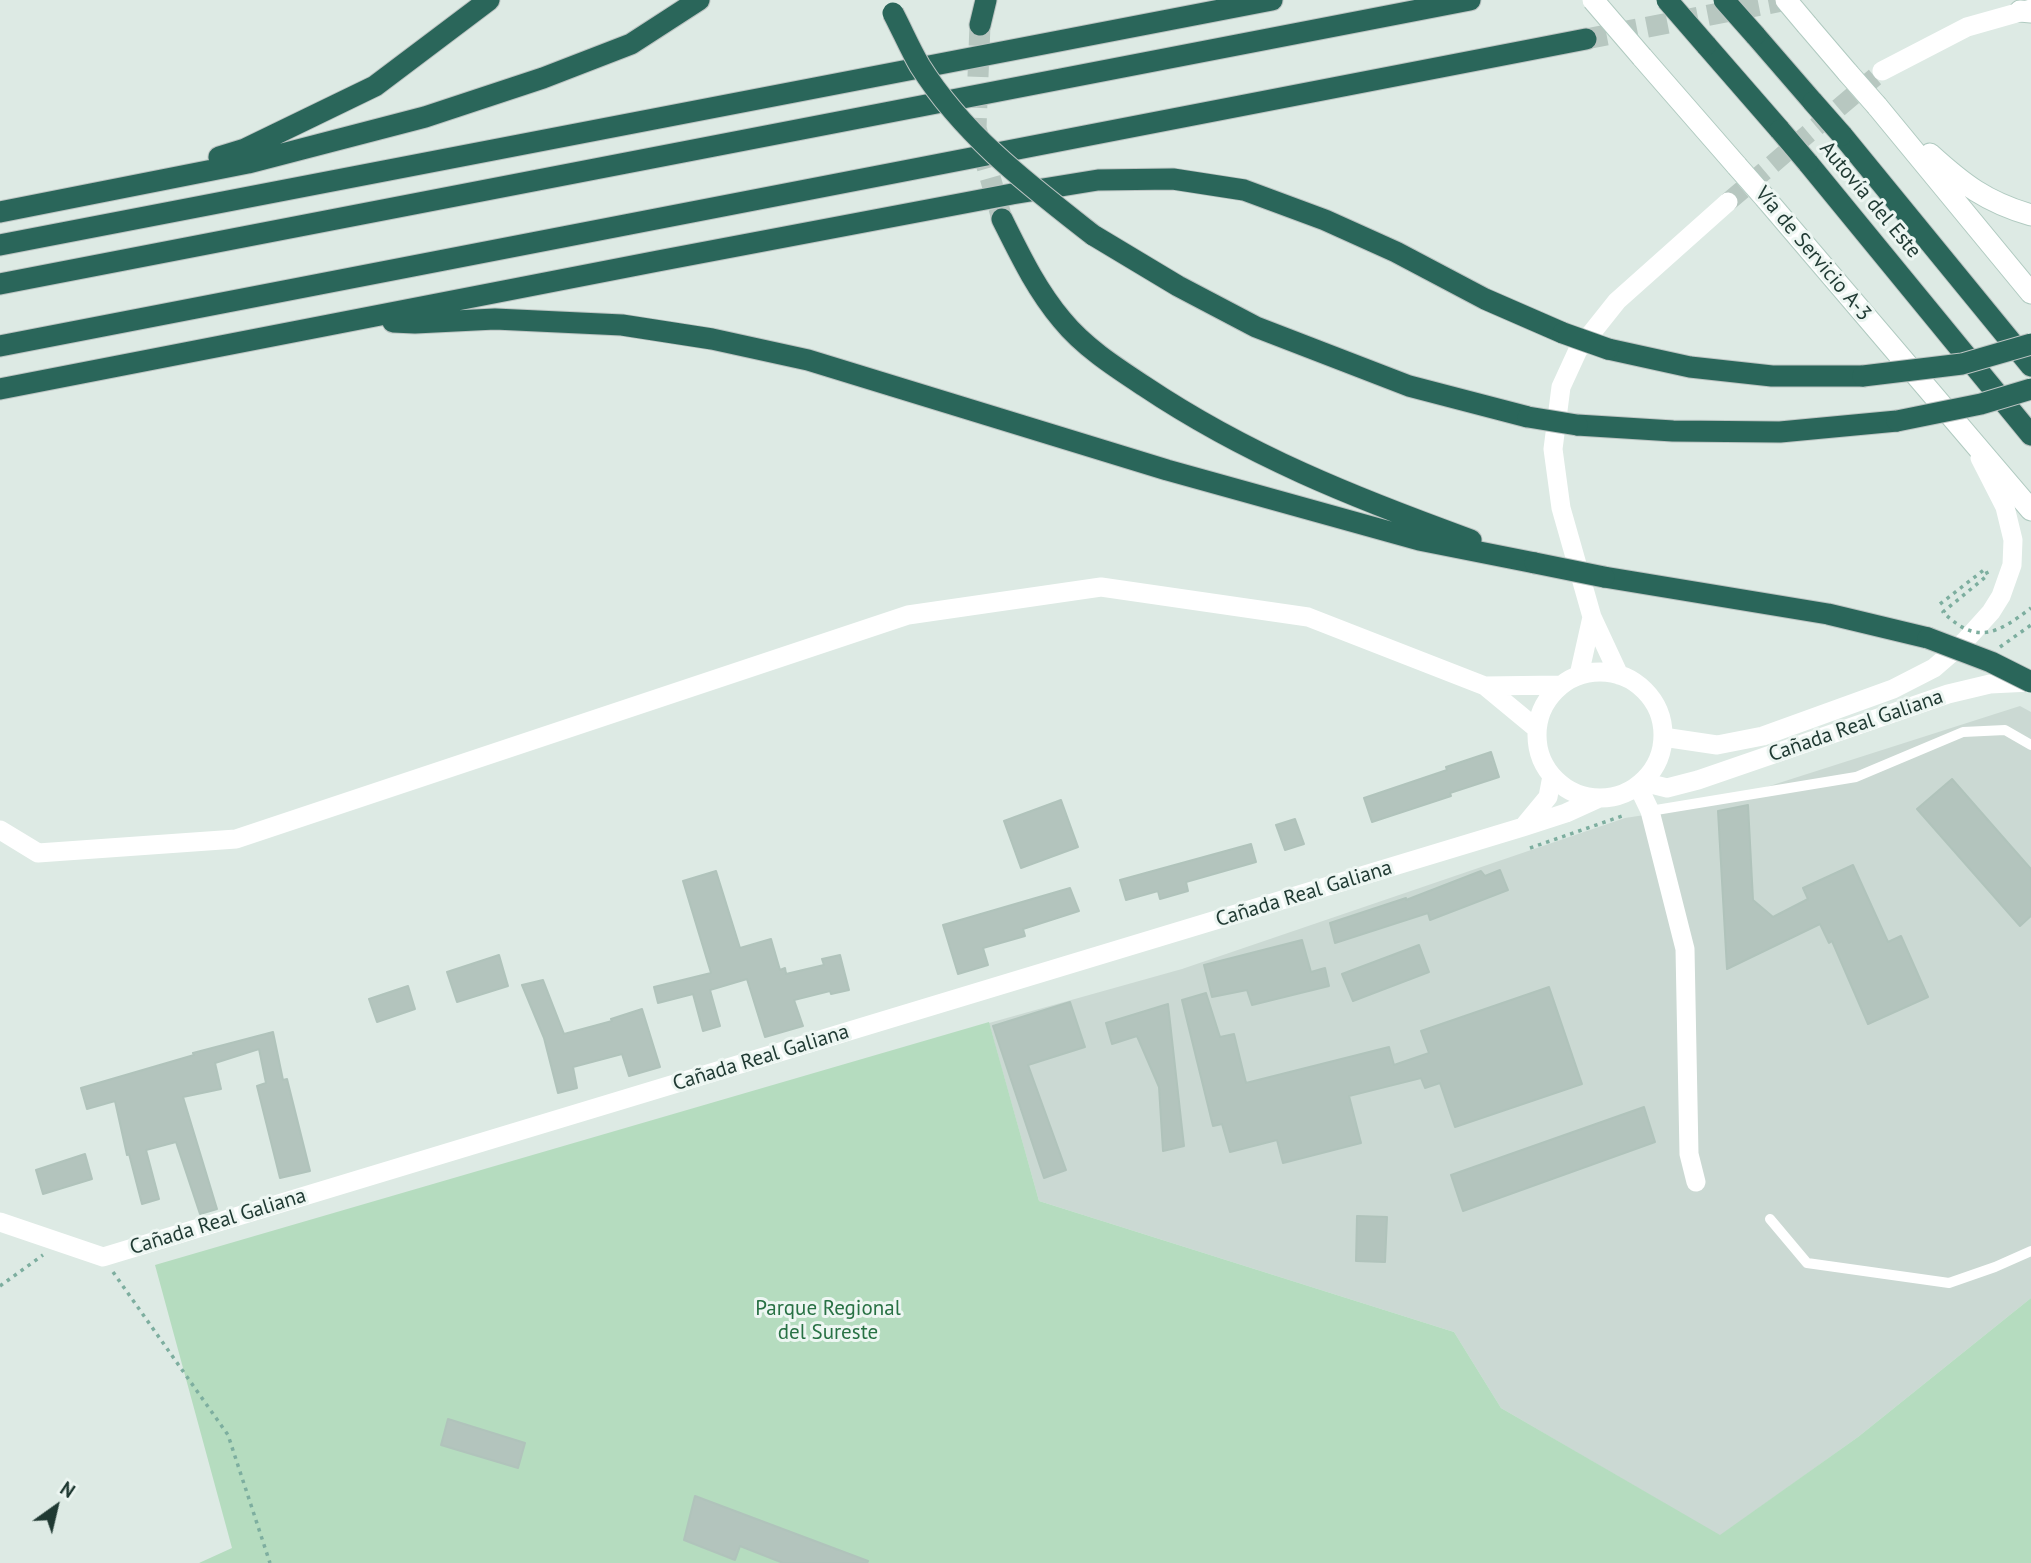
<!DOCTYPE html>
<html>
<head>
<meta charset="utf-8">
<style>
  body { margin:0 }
  #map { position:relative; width:2031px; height:1563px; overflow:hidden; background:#ddeae4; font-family:"PT Sans",sans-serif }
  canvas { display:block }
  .north { position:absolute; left:21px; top:1472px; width:70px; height:70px; -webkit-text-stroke:5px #edf6f2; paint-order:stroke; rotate:34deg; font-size:19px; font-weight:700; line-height:28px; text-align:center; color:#1f3932 }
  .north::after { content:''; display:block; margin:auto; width:24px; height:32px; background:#1f3932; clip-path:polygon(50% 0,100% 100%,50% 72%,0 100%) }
</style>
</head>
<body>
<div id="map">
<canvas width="2031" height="1563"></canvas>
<div class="north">N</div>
</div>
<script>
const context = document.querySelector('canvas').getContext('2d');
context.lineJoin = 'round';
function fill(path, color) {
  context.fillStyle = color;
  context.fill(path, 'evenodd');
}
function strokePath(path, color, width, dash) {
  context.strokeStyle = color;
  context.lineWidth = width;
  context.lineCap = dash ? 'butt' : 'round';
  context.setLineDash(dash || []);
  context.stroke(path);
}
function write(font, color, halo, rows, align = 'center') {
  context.font = font + ' "PT Sans",sans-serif';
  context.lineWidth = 6;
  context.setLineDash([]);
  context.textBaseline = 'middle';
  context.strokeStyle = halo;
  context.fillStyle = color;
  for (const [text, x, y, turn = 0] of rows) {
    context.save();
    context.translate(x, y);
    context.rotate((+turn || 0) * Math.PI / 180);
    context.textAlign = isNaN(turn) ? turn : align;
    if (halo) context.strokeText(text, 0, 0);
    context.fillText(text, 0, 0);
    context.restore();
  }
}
fill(new Path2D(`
  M2020,706l11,6v586l-173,139 -138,99 -219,-128 -47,-76 -415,-131 -50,-178 193,-54 443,-151 85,-13z`), '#cbd9d3');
fill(new Path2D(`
  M989,1022l50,179 415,131 47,76 219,127 138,-98 173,-139v265h-1832l33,-15 -77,-283z`), '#b5dcbf');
const building = new Path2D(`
  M1491,752l8,25 -49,16 1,3 -79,26 -8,-24 83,-28 -1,-3z
  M1952,779l79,90v47l-11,10 -103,-117z
  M1061,800l17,47 -57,21 -17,-47z
  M1748,805l5,95 20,17 35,-18 -5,-11 50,-23 35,77 13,-6 27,61 -60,27 -36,-83 -3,2 -9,-19 -93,45 -9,-158z
  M1295,819l9,25 -19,6 -9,-25z
  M1251,844l5,18 -70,20 2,9 -28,8 -2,-8 -32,9 -6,-20z
  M1500,870l8,20 -78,30 -2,-7 -93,30 -5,-20 76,-25v2l75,-29 4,5z
  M716,871l24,77 31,-9 9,31 5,-2 1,6 38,-9 -2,-6 18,-4 9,35 -18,4 -1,-3 -36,9 9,26 -38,11 -18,-58 -37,11 10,36 -17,5 -10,-37 -35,9 -4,-16 57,-14 -28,-92z
  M1070,888l9,23 -56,18 2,7 -42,12 5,17 -30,9 -15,-49z
  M1302,940l9,32 14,-4 4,18 -77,19 -5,-15 -35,7 -8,-32z
  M1419,945l10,27 -76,29 -11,-27z
  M499,955l9,31 -51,16 -10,-30z
  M543,980l21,54 48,-13 -1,-2 31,-10 18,58 -31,9 -7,-22 -49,13 4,21 -19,5 -14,-55 -22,-53z
  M408,986l7,23 -38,13 -8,-23z
  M1549,987l33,97 -127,43 -15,-44 -15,5 -4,-10 -72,18 12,47 -78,20 -6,-23 -47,12 -8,-28 -9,2 -31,-126 24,-7 14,44 14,-3 12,49 143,-36 5,18 35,-12 -8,-22z
  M1070,1002l15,45 -57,18 38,105 -22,8 -51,-152z
  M1168,1004l16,142 -21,5 -4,-64 -22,-51 -25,8 -6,-21z
  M273,1032l10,48 4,-1 23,92 -30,7 -23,-92 9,-3 -7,-34 -44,14 6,26 -38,8 34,112 -17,5 -24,-72 -30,8 13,49 -17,5 -13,-50 -2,1 -12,-54 -28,8 -6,-21 113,-33 -1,-2z
  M1644,1107l11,35 -192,69 -12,-36z
  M85,1154l7,25 -49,15 -7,-24z
  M1357,1216l30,1 -2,45 -29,-1z
  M448,1419l77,24 -7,25 -77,-23z
  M695,1496l173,65 -1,2h-84l-43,-17 -5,14 -51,-20z`);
fill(building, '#b3c4bd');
strokePath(building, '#b0c3bb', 2);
strokePath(new Path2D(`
  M1728,202l154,-131`), '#b7c7c0', 19, [19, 10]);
strokePath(new Path2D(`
  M980,25l-4,103 26,91
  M1586,39l201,-39`), '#b7c7c0', 21, [21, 10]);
const secondary = new Path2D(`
  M2020,11l11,1
  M1807,25l41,48
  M1642,57l95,109
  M1877,106l154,187
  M1930,154c33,30 56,48 101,61
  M1766,199l265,311`);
const highway = new Path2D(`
  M980,25l6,-25
  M1755,35l58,67
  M1706,45l74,85
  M1842,135l189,231
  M219,157l26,-8 130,-63 114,-86
  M1808,163l223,272
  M0,212l248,-49 177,-46 118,-39 88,-34 68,-44
  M1002,219c18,36 34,70 60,101 22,27 53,47 82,66 103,69 211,112 327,154
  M1093,235l85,51 78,41 153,59 119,31
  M0,245l1272,-245
  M0,284l1470,-284
  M393,322l22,1 80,-4 127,6 90,14 96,21 359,110 252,70 116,23
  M0,346l1586,-307
  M1608,349l82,18 82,9h91
  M0,389l658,-128 354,-67 86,-14 75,-1 71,11 81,30 71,32 89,47 78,34
  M1577,425l96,6 107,1 117,-11
  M1604,577l224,37 100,24`);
strokePath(secondary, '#b0cac0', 23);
strokePath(highway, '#bcc4c2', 23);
strokePath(new Path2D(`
  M2000,647l31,-22
  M1530,848l95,-33
  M113,1272l115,163 42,128
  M0,1286l43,-31`), '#7dae9f', 3.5, [3.5, 5]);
strokePath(new Path2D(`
  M1650,811l206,-34 107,-45 42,-2 26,15
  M1770,1219l37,44 142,20 46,-16 36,-16`), '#fff', 10);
strokePath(new Path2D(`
  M1882,71l85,-44 64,-18
  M1537 735a63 63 0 1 1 126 0a63 63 0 1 1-126 0Z
  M1579,675l13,-58
  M1619,675l-27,-58 -31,-109 -8,-59 8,-62 17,-37 39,-49 111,-99
  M1485,686l75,-1
  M1663,737l54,8 46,-9 130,-47 41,-21 30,-26 27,-30 10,-16 11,-31 1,-25 -8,-33 -25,-49
  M1643,782l24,6 31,-8 250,-86 42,-10 41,-2
  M1638,786l12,25 35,138 4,205 7,28
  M1524,826l24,-29 4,-21
  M0,830l38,23 198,-14 672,-224 193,-28 207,30 177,69 52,43
  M0,1222l103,35 1420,-430 43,-14 33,-15`), '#fff', 19);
strokePath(secondary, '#fff', 21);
strokePath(highway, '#2a665a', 21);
const secondaryBridge = new Path2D(`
  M1593,0l49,57
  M1786,0l21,25
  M1848,73l29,33
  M1737,166l29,33`);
const highwayBridge = new Path2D(`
  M1667,0l39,45
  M1724,0l31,35
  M893,13c9,17 17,36 27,53 44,70 109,119 173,169
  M1813,102l29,33
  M1780,130l28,33
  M1563,333l45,16
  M1863,376l99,-12 69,-20
  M1528,417l49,8
  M1897,421l84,-17 50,-15
  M1535,563l69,14
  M1928,638l63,24 40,20`);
strokePath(secondaryBridge, '#b0cac0', 23, []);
strokePath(highwayBridge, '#bcc4c2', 23, []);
strokePath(new Path2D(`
  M1940,604l45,-35 3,6 -45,37c34,34 55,21 88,-4`), '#7dae9f', 3.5, [3.5, 5]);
strokePath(secondaryBridge, '#fff', 21);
strokePath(highwayBridge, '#2a665a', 21);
write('21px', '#1f3932', '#edf6f2', [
  ["Autovía del Este",1870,200,50],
  ["Vía de Servicio A-3",1813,254,50],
  ["Cañada Real Galiana",1856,726,-19],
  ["Cañada Real Galiana",1304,894,-17],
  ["Cañada Real Galiana",761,1058,-17],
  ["Cañada Real Galiana",218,1222,-17]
]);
write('21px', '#287144', '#edf6f2', [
  ["Parque Regional",828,1309],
  ["del Sureste",828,1333]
]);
</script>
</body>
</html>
